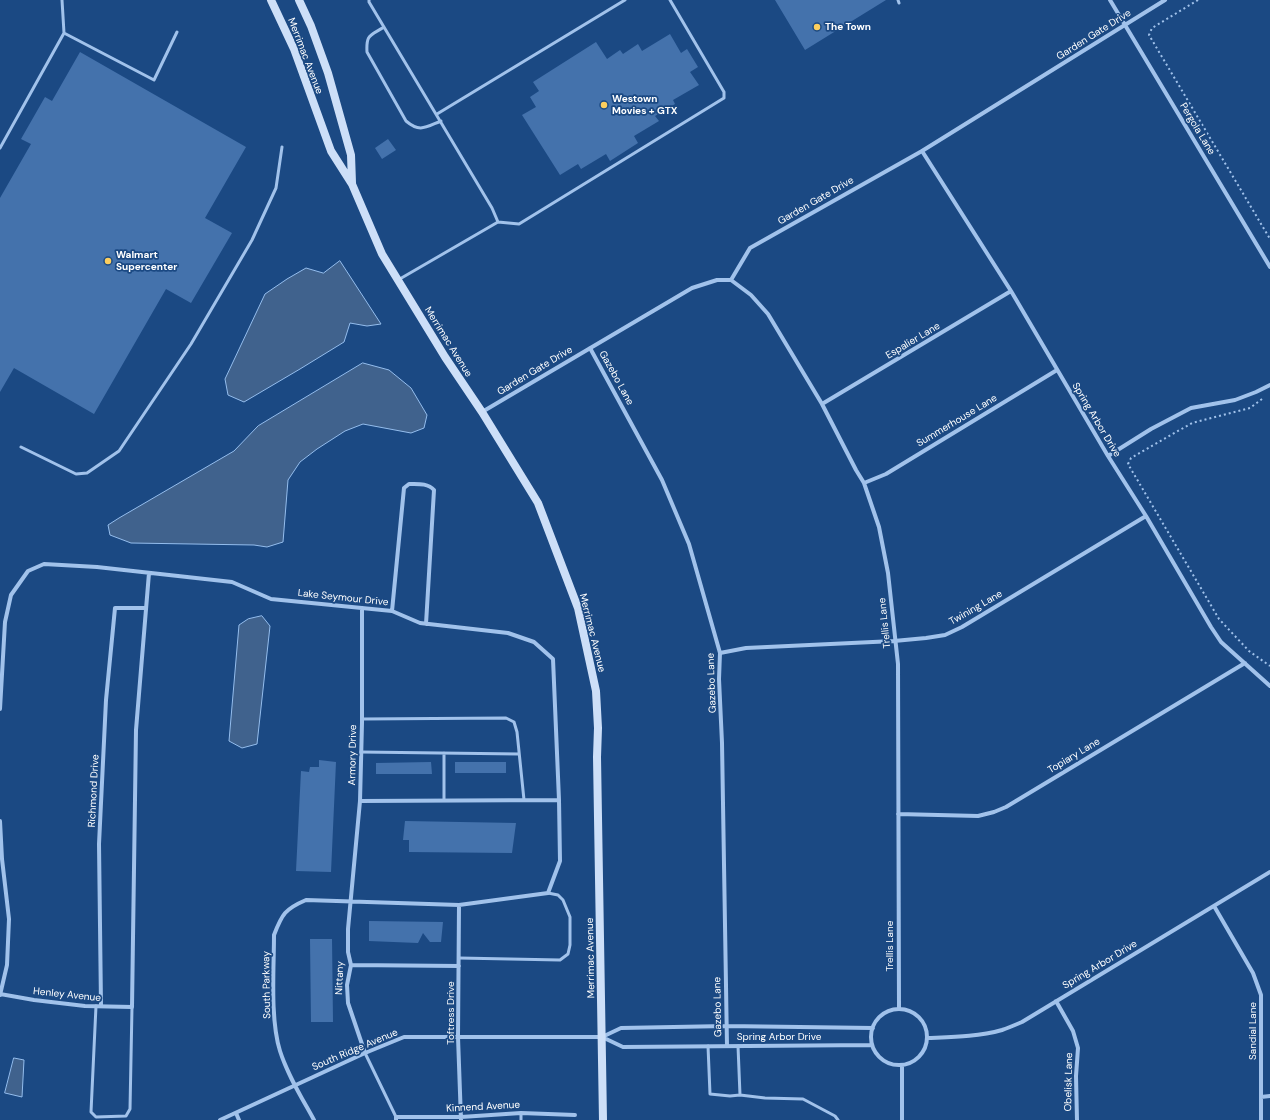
<!DOCTYPE html>
<html>
<head>
<meta charset="utf-8">
<style>
  body { margin:0 }
  canvas { display:block; background:#1b4983 }
</style>
</head>
<body>
<canvas width="1270" height="1120"></canvas>
<script>
const context = document.querySelector('canvas').getContext('2d');
context.lineJoin = 'round';
function fill(path, color) {
  context.fillStyle = color;
  context.fill(path, 'evenodd');
}
function strokePath(path, color, width, dash) {
  context.strokeStyle = color;
  context.lineWidth = width;
  context.lineCap = dash ? 'butt' : 'round';
  context.setLineDash(dash || []);
  context.stroke(path);
}
function write(font, color, halo, rows, align = 'center') {
  context.font = font + ' "DM Sans",sans-serif';
  context.lineWidth = 3.5;
  context.setLineDash([]);
  context.textBaseline = 'middle';
  context.strokeStyle = halo;
  context.fillStyle = color;
  for (const [text, x, y, turn = 0] of rows) {
    context.save();
    context.translate(x, y);
    context.rotate((+turn || 0) * Math.PI / 180);
    context.textAlign = isNaN(turn) ? turn : align;
    if (halo) context.strokeText(text, 0, 0);
    context.fillText(text, 0, 0);
    context.restore();
  }
}
const water = new Path2D(`
  M340,261l41,63 -14,2 -17,-3 -6,19 -44,27 -56,33 -16,-7 -3,-16 40,-85 22,-15 19,-11 17,5z
  M363,363l26,7 22,18 16,27 -3,13 -13,5 -48,-9 -18,7 -28,18 -17,13 -12,18 -5,62 -16,5 -13,-2 -123,-2 -21,-8 -2,-10 11,-7 115,-67 24,-25z
  M262,616l8,10 -13,118 -15,4 -13,-7 10,-116 9,-6z
  M14,1058l10,2 -2,37 -17,-4z`);
fill(water, '#40628d');
strokePath(water, '#94bded', 1);
fill(new Path2D(`
  M775,0h111l-81,50z
  M670,34l11,19 6,-4 11,18 -8,5 9,13 -26,15 2,4 -20,12 4,5 -25,15 4,7 -28,18 -4,-7 -25,15 -3,-5 -18,11 -38,-60 14,-8 -6,-10 9,-6 -6,-9 63,-40 11,17 13,-9 3,4 15,-10 4,7z
  M80,52l166,95 -41,71 27,15 -41,70 -25,-14 -72,125 -80,-46 -14,24v-194l31,-54 -10,-5 24,-42 7,4z
  M388,139l8,11 -14,9 -7,-11z
  M319,760l17,2 -5,110 -35,-1 5,-100 8,1 1,-5h9z
  M431,762l1,12h-56v-11z
  M455,762h51v11h-51z
  M405,821l111,2 -4,30 -103,-1v-12h-6z
  M369,921l74,1 -2,20h-11l-7,-9 -5,10 -49,-2z
  M310,939h22l1,83h-22z`), '#4472ac');
strokePath(new Path2D(`
  M1198,0l-46,28 -3,7 121,204
  M1262,399l-12,9 -58,15 -56,32 -5,3 -3,6 91,155 30,32 21,15`), '#a1c2eb', 2, [2, 3]);
strokePath(new Path2D(`
  M369,0v2l123,206 6,14
  M898,0l1,3
  M384,27c-14,9 -18,7 -17,25l39,69c14,12 20,6 35,0
  M64,33l90,47 23,-48
  M437,114l188,-114
  M0,148l64,-115 -2,-33
  M398,280l100,-58 21,2 205,-126v-6l-54,-92
  M21,447l55,27 11,-1 32,-22 72,-107 61,-104 24,-52 6,-41
  M362,719l144,-1 8,4 3,10 7,68
  M361,752l158,2
  M444,800v-47
  M459,958l101,2 8,-6 2,-9v-28l-7,-17 -5,-5 -10,-2
  M96,1006l-5,106 5,5 30,-1 4,-7 2,-102
  M708,1046l2,48 20,2 10,-1 25,3 38,1 32,17 3,4
  M738,1046l2,49
  M365,1053l31,64
  M521,1113v7`), '#a1c2eb', 3);
strokePath(new Path2D(`
  M1110,0l160,267
  M922,151l89,140 97,165 38,60 65,111 10,15 49,44
  M731,280l20,15 17,19 54,90 34,66 8,13 15,44 9,46 10,91 1,345
  M731,280l19,-32 172,-97 243,-151
  M590,348l72,132 27,64 31,109 -1,26 3,64 5,303
  M822,404l189,-113
  M482,412l210,-124 25,-8h14
  M1108,456l43,-27 40,-21 44,-8 21,-8 14,-7
  M864,483l22,-9 171,-104
  M362,608v115l-2,78 -12,128v23l3,13 -4,20 1,18 17,50
  M392,611l12,-123 5,-4c9,0 19,-1 25,6l-8,134
  M720,653l26,-5 148,-7 32,-3 19,-3 17,-8 184,-111
  M0,709l5,-87 6,-27 17,-24 16,-7 53,3 135,15 39,17 121,12 28,12 88,10 26,9 19,17 6,141 1,61 -12,32 -89,12 -153,-5c-21,9 -24,14 -32,35 0,34 -4,84 6,116 8,25 22,47 34,69
  M360,801l199,-1
  M898,814l80,2 16,-4 12,-5 239,-144
  M0,821l2,38 7,60 -2,46 -7,30
  M459,905l-1,132 3,83
  M1214,906l39,67 8,22v125
  M351,965l108,1
  M0,994l34,6 51,6 47,1 4,-277 13,-157
  M1056,1001l17,30 5,17 -2,28 1,44
  M101,1006l-2,-162 7,-144 9,-92h31
  M871 1037a28 28 0 1 1 56 0a28 28 0 1 1-56 0Z
  M602,1037l19,-9 105,-2 147,2
  M927,1038c25,-1 50,-1 75,-8 6,-2 13,-5 20,-8l248,-150
  M902,1065v55
  M1261,1097l9,-1
  M236,1113l3,7
  M220,1120l145,-67 39,-16h198l21,10 249,-2
  M396,1120v-3h65l60,-4 54,2`), '#a1c2eb', 4);
strokePath(new Path2D(`
  M271,0l23,49 37,102 21,33 30,70 63,103 37,55 56,91 40,105 18,83 2,37 -1,29 6,363
  M299,0l12,26 17,47 23,82 1,28`), '#cddff8', 8);
for (const [x, y, r, color] of [
  [817,27,4,"#fcce5e"],
  [604,105,4,"#fcce5e"],
  [108,261,4,"#fcce5e"]
]) {
  const dot = new Path2D();
  dot.arc(x, y, r, 0, 2 * Math.PI);
  context.fillStyle = color;
  context.fill(dot);
  strokePath(dot, '#1b4983', 1.5);
}
write('bold 10px', '#fff', '#1b4983', [
  ["The Town",825,27],
  ["Westown",612,99],
  ["Movies + GTX",612,111],
  ["Walmart",116,255],
  ["Supercenter",116,267]
], 'left');
write('10px', '#fff', '#1b4983', [
  ["Garden Gate Drive",1094,35,-32],
  ["Merrimac Avenue",305,56,69],
  ["Pergola Lane",1197,129,59],
  ["Garden Gate Drive",816,201,-30],
  ["Espalier Lane",913,341,-31],
  ["Merrimac Avenue",448,342,58],
  ["Garden Gate Drive",535,371,-31],
  ["Gazebo Lane",616,378,61],
  ["Spring Arbor Drive",1096,420,59],
  ["Summerhouse Lane",957,421,-31],
  ["Lake Seymour Drive",343,598,6],
  ["Twining Lane",976,608,-30],
  ["Trellis Lane",885,623,-96],
  ["Merrimac Avenue",592,633,76],
  ["Gazebo Lane",712,683,-92],
  ["Armory Drive",353,755,-89],
  ["Topiary Lane",1074,756,-31],
  ["Richmond Drive",94,791,-87],
  ["Trellis Lane",890,946,-90],
  ["Merrimac Avenue",591,958,-91],
  ["Spring Arbor Drive",1100,965,-31],
  ["Nittany",340,978,-88],
  ["South Parkway",267,985,-91],
  ["Henley Avenue",67,995,6],
  ["Gazebo Lane",718,1007,-91],
  ["Toftress Drive",451,1013,-90],
  ["Sandial Lane",1253,1031,-90],
  ["Spring Arbor Drive",779,1037],
  ["South Ridge Avenue",355,1050,-23],
  ["Obelisk Lane",1069,1082,-89],
  ["Kinnend Avenue",483,1107,-3]
]);
</script>
</body>
</html>
